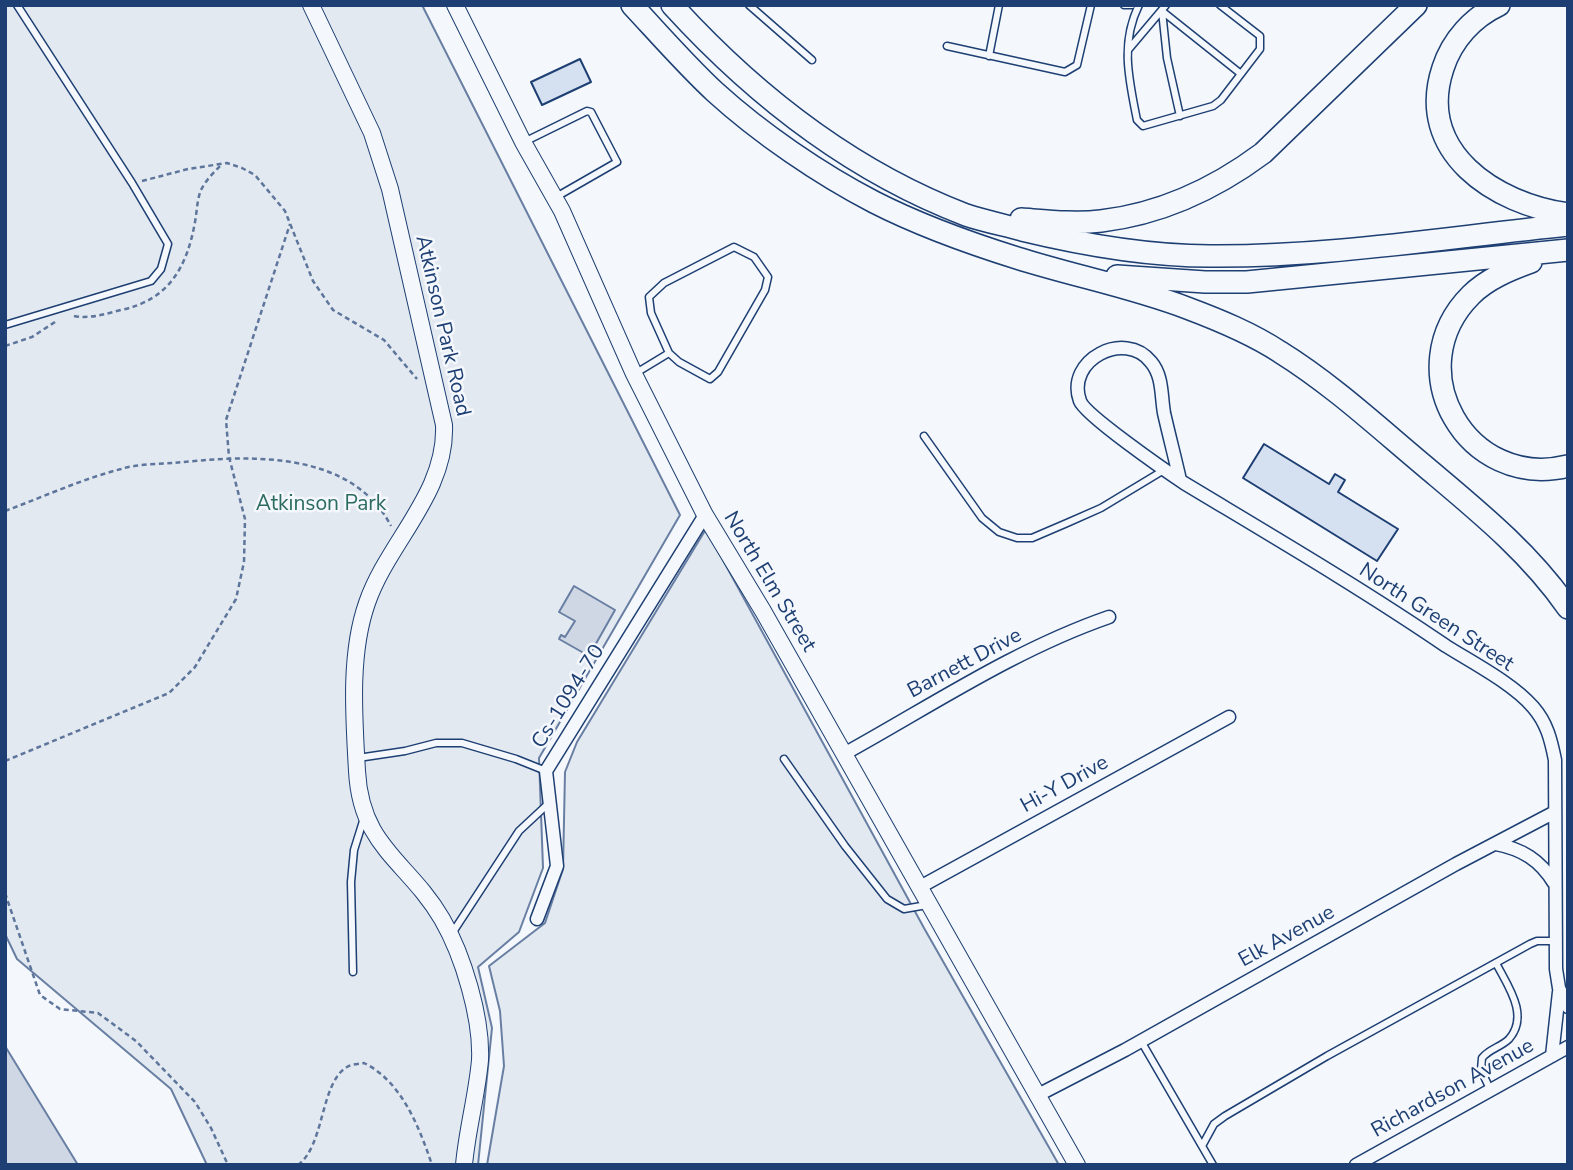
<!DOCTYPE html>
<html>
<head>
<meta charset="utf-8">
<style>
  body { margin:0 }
  #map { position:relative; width:1573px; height:1170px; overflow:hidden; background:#f4f7fb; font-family:"Nunito Sans",sans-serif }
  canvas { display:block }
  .frame { position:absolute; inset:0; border:7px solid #1d3f73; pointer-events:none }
</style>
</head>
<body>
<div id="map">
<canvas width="1573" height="1170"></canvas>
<div class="frame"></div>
</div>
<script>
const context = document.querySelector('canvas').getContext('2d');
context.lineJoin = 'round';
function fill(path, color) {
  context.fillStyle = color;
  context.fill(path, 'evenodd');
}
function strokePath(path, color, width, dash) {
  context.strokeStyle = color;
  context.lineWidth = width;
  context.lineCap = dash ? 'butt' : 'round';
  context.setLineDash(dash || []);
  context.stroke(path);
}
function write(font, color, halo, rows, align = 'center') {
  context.font = font + ' "Nunito Sans",sans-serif';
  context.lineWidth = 5;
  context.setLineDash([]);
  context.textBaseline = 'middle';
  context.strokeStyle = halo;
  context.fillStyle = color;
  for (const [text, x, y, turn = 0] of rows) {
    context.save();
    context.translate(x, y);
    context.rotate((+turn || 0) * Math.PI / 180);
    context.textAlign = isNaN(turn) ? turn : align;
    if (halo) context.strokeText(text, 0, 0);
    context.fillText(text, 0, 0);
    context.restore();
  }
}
const green = new Path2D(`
  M5,5h417l258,510 -141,243 4,110 -24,64 -41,35 14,61 -14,137h-271l-36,-76 -154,-130 -12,-25z
  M706,529l218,399 135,237h-572l17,-99 -4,-55 -11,-45 56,-43 18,-54 2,-97 12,-30z`);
fill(green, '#e3e9f0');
strokePath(green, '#687fa3', 2);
const water = new Path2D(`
  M574,586l41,24 -26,46 -30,-17 2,-4 4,2 10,-16 -16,-9z
  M5,1046l73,119h-73z`);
fill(water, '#cfd7e4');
strokePath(water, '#687fa3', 2);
const building = new Path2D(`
  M580,59l11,23 -49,23 -11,-23z
  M1264,444l65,40 6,-10 10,6 -7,12 60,37 -21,32 -134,-83z`);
fill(building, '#d5e0f0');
strokePath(building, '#1d3f73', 2);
const service = new Path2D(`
  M749,5l63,55
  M1124,5h8
  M1139,5c-19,38 -10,75 -2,115l6,6 70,-20 8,-6 39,-51v-13l-40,-31
  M1162,11l5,47 13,58
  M1162,11l79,63
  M947,46l118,26 12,-7 14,-60
  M1128,50l38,-45
  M989,56l10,-51
  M524,142l63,-31 4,1 26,50 -61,35
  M5,325l146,-44 10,-12 7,-25 -36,-61 -115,-178
  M636,373l33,-20 10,9 31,17 8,-7 47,-82 3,-13 -14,-20 -20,-10 -70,36 -15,14 2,16 18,40
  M924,436l58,82 17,14 18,6h15l35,-15 34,-15 63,-38
  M358,758l47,-7 31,-8h26l54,16 30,12
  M784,759l61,87 42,53 17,10 23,-4
  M451,935l68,-104 29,-27
  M353,972l-2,-90 3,-32 10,-32
  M1141,1041l72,124
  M1490,1089l-9,-19 1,-12c7,-9 19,-11 27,-19 21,-24 -2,-54 -13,-76
  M1202,1146l12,-22 11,-8 102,-60 203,-112 7,-3h18`);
const minor = new Path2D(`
  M1180,480c-5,-22 -11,-45 -16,-67 -3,-17 -1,-37 -13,-51 -26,-33 -86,-2 -71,39 5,14 86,70 104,82 88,53 177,105 262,163 27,17 66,37 87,61 14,16 18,33 22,53l1,209 3,19 9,19
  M844,754c87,-48 170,-104 265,-137
  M1496,844c26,5 44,16 58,39
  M920,887l309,-170
  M537,919l20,-53 -11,-95 159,-256
  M1552,1056l7,-64
  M1038,1095l87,-45 331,-186 99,-52
  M1356,1165l212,-118`);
const tertiary = new Path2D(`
  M311,5l61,128 18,56 54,236c3,68 -56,117 -77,178 -18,51 -13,114 -10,168 4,77 51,90 85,148 21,36 40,99 38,141 -3,35 -13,70 -16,105
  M455,5l68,137 39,69 72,163 71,141 58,96 314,554`);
const trunk = new Path2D(`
  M632,5c27,29 54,60 83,87 45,41 105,82 159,110 45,23 95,41 143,56 57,18 115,29 170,50 32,12 64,25 93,44 53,33 99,76 147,116 51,43 103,85 141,140
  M672,5c82,90 179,166 294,210 18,6 38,10 56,15 62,15 125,26 188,26 119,1 239,-19 358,-31
  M1499,5c-26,12 -47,35 -56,63 -28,84 52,136 125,146
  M1021,219c27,2 54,5 80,2 59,-7 115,-33 162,-68l153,-148
  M1531,262c-22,8 -44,17 -60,33 -74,74 -4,196 97,171
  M1117,276l88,6h42l321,-32`);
strokePath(service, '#1d3f73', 9);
strokePath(minor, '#1d3f73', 15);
strokePath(tertiary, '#1d3f73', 18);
strokePath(trunk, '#1d3f73', 24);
strokePath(new Path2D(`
  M142,181l46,-12 39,-6 15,5 13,7 30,36 28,70 20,29 51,30 33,39
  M74,316c16,3 31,-2 47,-6 48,-10 66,-43 74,-88 2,-11 2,-22 6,-32 5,-10 13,-18 20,-25
  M5,346l27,-9 26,-17
  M5,511c38,-14 77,-32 116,-42 16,-5 36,-5 53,-6 73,-8 177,-14 217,63
  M5,761l164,-68 26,-26 41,-68 8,-37 1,-43 -16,-62 -3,-37 64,-196
  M5,893l35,102 20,14 38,4 38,28 59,61 16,26 17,37
  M298,1165c27,-20 22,-82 49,-98 4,-3 12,-3 17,-4 37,18 55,63 68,102`), '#5e769c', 2.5, [5, 3.5]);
strokePath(service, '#f4f7fb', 6);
strokePath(minor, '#f4f7fb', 12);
strokePath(tertiary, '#f4f7fb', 16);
strokePath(trunk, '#f4f7fb', 21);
write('21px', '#1d3f73', '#f4f7fb', [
  ["Atkinson Park Road",442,326,77],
  ["North Elm Street",769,582,59],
  ["North Green Street",1436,618,33],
  ["Barnett Drive",965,664,-28],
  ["Cs-1094-70",569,697,-58],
  ["Hi-Y Drive",1065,785,-29],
  ["Elk Avenue",1287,937,-29],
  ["Richardson Avenue",1453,1089,-29]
]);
write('21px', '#2c6c60', '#f4f7fb', [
  ["Atkinson Park",321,505]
]);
</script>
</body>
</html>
